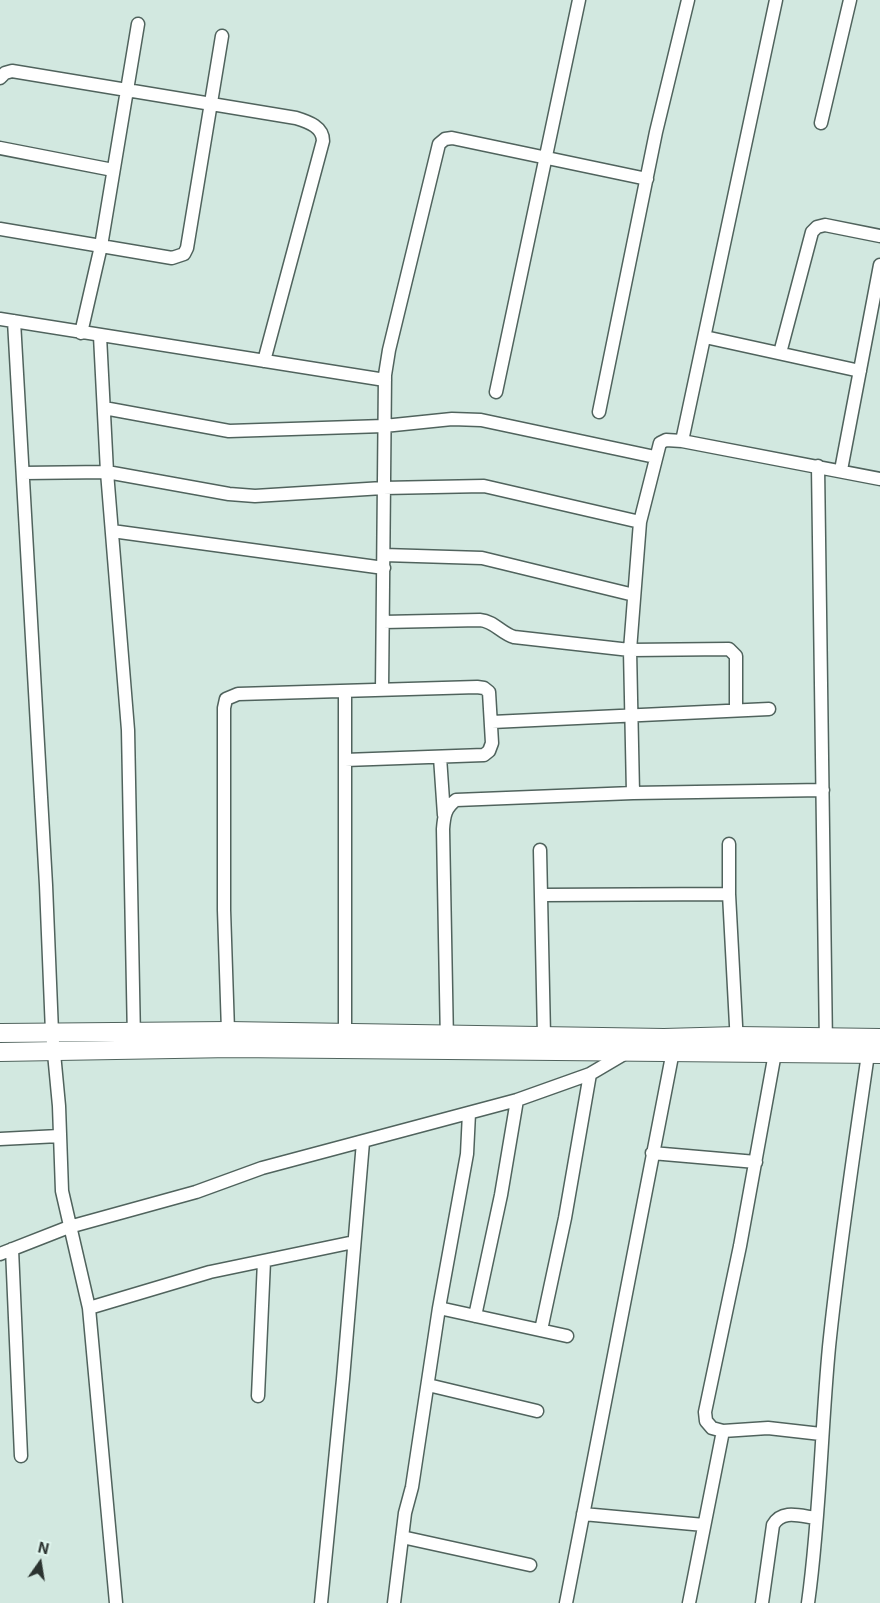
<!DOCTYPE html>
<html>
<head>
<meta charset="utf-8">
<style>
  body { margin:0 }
  #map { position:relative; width:880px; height:1603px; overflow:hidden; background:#d2e8e0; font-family:Inter,sans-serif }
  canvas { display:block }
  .north { position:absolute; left:15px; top:1538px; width:50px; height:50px; -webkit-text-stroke:4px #dff5ed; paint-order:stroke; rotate:13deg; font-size:14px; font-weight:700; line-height:20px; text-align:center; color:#2b3330 }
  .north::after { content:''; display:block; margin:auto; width:18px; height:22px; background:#2b3330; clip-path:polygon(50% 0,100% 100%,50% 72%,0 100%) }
</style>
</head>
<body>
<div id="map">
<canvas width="880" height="1603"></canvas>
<div class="north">N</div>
</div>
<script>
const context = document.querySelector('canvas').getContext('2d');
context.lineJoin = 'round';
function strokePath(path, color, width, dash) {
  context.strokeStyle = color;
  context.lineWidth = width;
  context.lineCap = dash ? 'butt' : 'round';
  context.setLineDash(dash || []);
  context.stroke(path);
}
const street = new Path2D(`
  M0,78l5,-5 7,-2 284,47c13,4 27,9 27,23l-59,220
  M821,123l29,-123
  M0,148l113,22
  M0,229l172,29 12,-4 3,-6 35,-212
  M0,319l385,61
  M14,321l32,564 6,147 7,74 3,85 27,117 27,295
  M81,333l20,-87 37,-222
  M100,336l7,136 21,258 6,310
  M705,337l155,34
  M780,353l32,-121 5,-5 8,-2 55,11
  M496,392l83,-392
  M104,408l125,23 155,-5 68,-7 29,1 174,37
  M599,412l57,-280 32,-132
  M682,441l94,-441
  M818,466l8,580
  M841,470l39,-205
  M23,473l84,-1 122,22 26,2 128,-8 101,-2 156,36
  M112,531l272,37
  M384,555l98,3 152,37
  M383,622l97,-2c14,1 21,13 34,17l116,13 99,-1 7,7v54
  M382,690l3,-315 4,-25 50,-206 6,-5 7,-1 195,41
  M345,691v348
  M492,722l277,-13
  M440,757l4,58
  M633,793l-3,-143 10,-128 20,-79 6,-3 16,1 198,38
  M729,844v50l8,150
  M540,850l4,186
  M542,895l187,-1
  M228,1031l-4,-121v-202l2,-9 12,-5 239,-7 7,1 5,4 3,51 -3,8 -5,4 -139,5
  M447,1043l-4,-214c1,-13 2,-21 13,-29l177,-7 190,-3
  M775,1053l-35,193 -35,166 1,9 6,7 11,3 45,-3 53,6
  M0,1139l59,-3
  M652,1153l104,9
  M12,1249l9,207
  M0,1254l69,-27 127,-35 66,-24 255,-68 73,-26 39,-23
  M89,1308l121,-36 144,-30
  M439,1308l128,28
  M475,1316l26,-121 16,-95
  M541,1330l24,-112 25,-144
  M428,1385l109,26
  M258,1396l6,-135
  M583,1514l121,11
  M402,1537l128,28
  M321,1603l22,-224 20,-237
  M394,1603l11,-90 7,-26 27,-179 28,-154 2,-41
  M566,1603l107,-552
  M689,1603l34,-172
  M762,1603l11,-78c9,-16 27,-9 43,-7
  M808,1603c12,-85 13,-171 21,-256 10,-98 25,-196 39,-293`);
const secondary = new Path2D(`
  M0,1033l228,-2 436,7 73,-2 143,2
  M0,1052l232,-4 648,6`);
strokePath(street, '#50635d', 15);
strokePath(secondary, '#50635d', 20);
strokePath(street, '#fff', 12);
strokePath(secondary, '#fff', 18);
</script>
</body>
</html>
